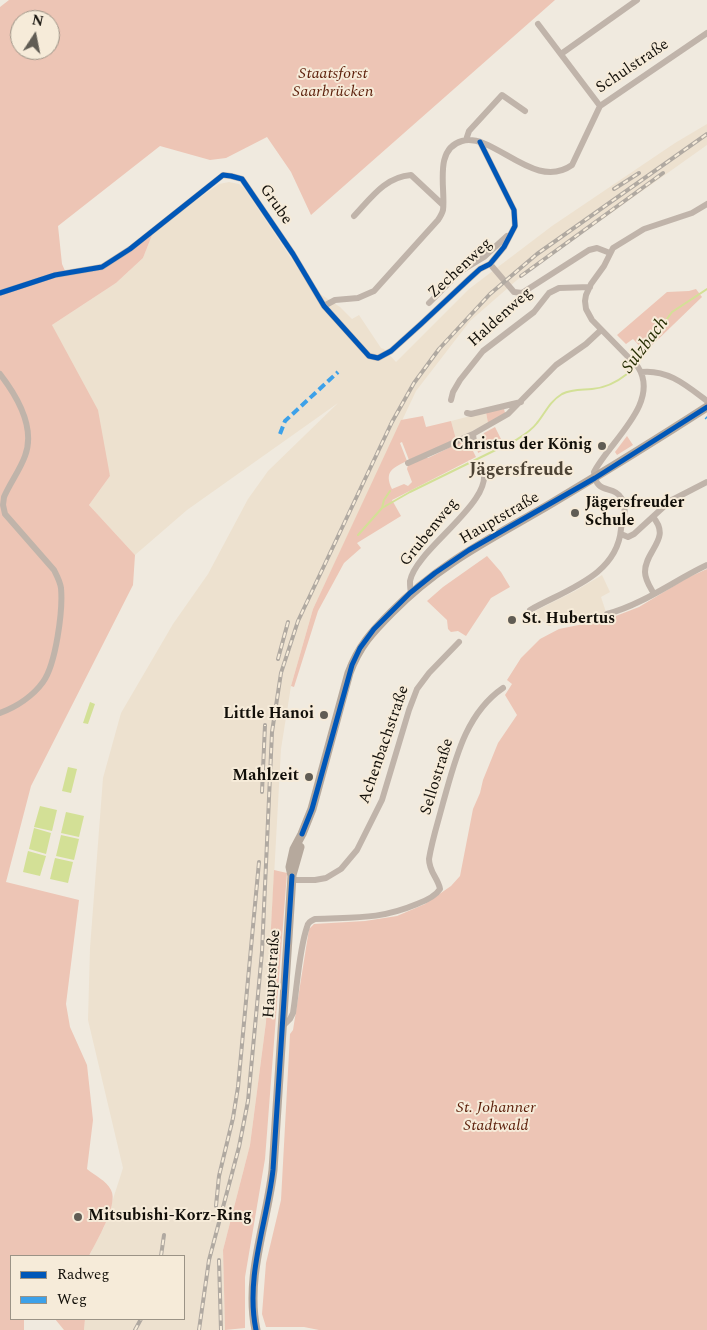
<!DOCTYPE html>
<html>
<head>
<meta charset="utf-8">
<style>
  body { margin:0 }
  #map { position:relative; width:707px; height:1330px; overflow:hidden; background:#f0eadf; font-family:Spectral,serif }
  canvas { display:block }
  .legend { position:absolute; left:10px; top:1255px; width:175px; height:65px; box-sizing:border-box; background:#f6ebd9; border:1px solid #9b9386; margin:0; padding:6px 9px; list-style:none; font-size:15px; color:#120f09 }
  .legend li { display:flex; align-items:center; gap:10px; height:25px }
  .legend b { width:25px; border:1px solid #9b9386 }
  .north { position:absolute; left:10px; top:10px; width:50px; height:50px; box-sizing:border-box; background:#f6ebd9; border:1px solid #9b9386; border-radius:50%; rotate:11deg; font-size:14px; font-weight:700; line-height:20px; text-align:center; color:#120f09 }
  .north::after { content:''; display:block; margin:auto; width:18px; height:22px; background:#605c54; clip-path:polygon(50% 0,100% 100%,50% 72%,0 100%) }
</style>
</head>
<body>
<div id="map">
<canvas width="707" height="1330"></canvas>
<ul class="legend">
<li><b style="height:6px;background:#0057b8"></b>Radweg</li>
<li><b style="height:6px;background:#3da1e9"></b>Weg</li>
</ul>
<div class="north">N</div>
</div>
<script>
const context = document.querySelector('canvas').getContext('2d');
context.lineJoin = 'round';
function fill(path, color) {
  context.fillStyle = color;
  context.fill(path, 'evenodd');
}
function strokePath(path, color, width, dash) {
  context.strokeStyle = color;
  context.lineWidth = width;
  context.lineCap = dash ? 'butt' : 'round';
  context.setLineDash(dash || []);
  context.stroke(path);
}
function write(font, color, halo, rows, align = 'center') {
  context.font = font + ' Spectral,serif';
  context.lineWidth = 4;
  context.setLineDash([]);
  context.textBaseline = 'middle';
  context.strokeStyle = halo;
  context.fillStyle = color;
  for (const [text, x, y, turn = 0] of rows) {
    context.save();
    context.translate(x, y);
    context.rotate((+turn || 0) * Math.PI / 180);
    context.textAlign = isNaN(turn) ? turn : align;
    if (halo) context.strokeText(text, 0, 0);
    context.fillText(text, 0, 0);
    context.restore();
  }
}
fill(new Path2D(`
  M707,124v21l-190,135 -47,41 -54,70 -103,218 -22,77 -10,63 -15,273 -16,123 -27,105 2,80h-141l1,-11h99v-63h-95l15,-29 19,-59 -35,-148 2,-72 13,-170 18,-65 52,-89 35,-50 40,-75 20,-28 70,-68 -151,107 -52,45 -46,-50 21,-29 -58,-151 64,-42 27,-25 11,-28 65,-46 10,-2 10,2 5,4 67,100 29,19 12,12 7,-4 22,33 3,1 12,13 73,-73 83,-63 123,-83z
  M486,412l2,11 -32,16 -5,-18z
  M602,575l8,17 -9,5 5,15 -57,14 -14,-11v-4l40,-20z`), '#ede1cf');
fill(new Path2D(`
  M9,0h546l-244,215 -20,-43 -24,-35 -41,21 -16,2 -50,-14 -102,80 4,38 4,9 36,-6 52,-37 -11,28 -27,25 -64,42 46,85 12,66 -21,29 46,50 -2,30 -102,201 -25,96 73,18 -13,104 4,23 17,38 6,55 -6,49c8,7 19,11 24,21 8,14 -15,52 -22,66h-78v63h13v11h-24v-1323zM20,20h30v30h-30z
  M696,289l6,8 -57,55 -12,-13 -7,5 -9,-9 50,-43 22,-1z
  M504,409l1,4 -17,10 -2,-11z
  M423,416l3,11 25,-6 5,18 -47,21 -7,-18 -2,1 7,18c-15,7 -23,11 -15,28l12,-5 4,2 4,-4 -5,-13 1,-4 17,-8 3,1 39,-19 9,18 -84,43 9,16 -44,27 4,5 -17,15 -26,48 -24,76 -3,-1 22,-77 88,-189z
  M495,427l7,14 -24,12 -1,-5 7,-15z
  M627,436l6,9 -16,10 -2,-3z
  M487,556l14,16 9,15 -19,11 -25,38 -8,-5 -7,1 -3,-3 -1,-9 -20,-19 16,-14z
  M707,569v761h-388l-15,-3h-38l-4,-13 4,-51 15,-63 9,-166 3,-4 16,-101 5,-5 51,-3 32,-5 28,-12 26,-18 9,-10 13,-67 7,-16 3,-13 15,-37 19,-28 -12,-20 7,-11 -5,-4 14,-22 19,-19 19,-10 49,-10 31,-12 48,-29z
  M274,870l13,3 -22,286 -20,118v51l-20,2 -2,-80 27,-105 16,-123z
  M55,1319h30l-1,11h-20z`), '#edc5b5');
fill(new Path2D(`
  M90,702l5,2 -7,20 -5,-1z
  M68,767l9,2 -6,24 -9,-2z
  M40,806l17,4 -5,21 -18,-4z
  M66,812l18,4 -5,21 -18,-4z
  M34,828l17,5 -5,21 -17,-5z
  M61,835l18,4 -5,21 -18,-4z
  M28,851l18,5 -6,20 -17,-4z
  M55,858l18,4 -5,21 -18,-4z`), '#d3e096');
strokePath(new Path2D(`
  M382,508l2,-8 6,-9
  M358,535l24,-27 28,-16 106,-52c8,-5 15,-9 21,-17 9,-11 12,-21 25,-29 10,-5 19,-4 30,-5 13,-1 25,-7 35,-15l45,-62 35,-23`), '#d3e096', 2);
strokePath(new Path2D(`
  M538,24l62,82
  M561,54l76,-54
  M466,140l3,-9 33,-36 23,16
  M354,216c17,-18 31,-39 57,-41l32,30
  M490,264l24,28 8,1 67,-43 8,-2 13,5
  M0,293l55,-18 47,-8 28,-18 93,-74 8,1 11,3 51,75 31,52 45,50 9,2 13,-7 30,-27 48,-45 11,-10 10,-5 14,-17 11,-21 -1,-16 -34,-68
  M429,303l32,-32 23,-14 23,-21
  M324,306l11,-6 23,-2 16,-7 64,-71c2,-3 4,-6 5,-10 3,-20 -10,-61 19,-69 32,-9 72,51 110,24l28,-59 107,-73
  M641,372c27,-3 46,14 66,29
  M0,374c17,22 36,53 25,82 -5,14 -15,27 -21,41l-1,8 2,9 49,56c3,6 6,11 7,18 2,22 -5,76 -18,94 -10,14 -27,25 -43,31
  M451,400l2,-8 7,-12 23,-29 51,-39 15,-19 10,-5 31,-1
  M467,413l4,1 50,-12
  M474,442l-1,-8 35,-20 48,-49 30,-21 15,-14
  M408,463l65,-29
  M653,517c19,22 -8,33 -8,55 0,8 5,15 9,22
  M621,534l7,3 6,-3 36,-33 37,-19
  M411,592c-1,-3 -1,-8 -1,-11 6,-33 89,-81 72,-115
  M530,610c35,-20 87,-34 91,-81 1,-12 7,-16 1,-30 -8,-15 -26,-3 -28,-27 15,-30 67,-69 44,-105l-46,-47 -6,-11 -1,-8 1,-6 5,-11 13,-18 9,-18 31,-19 48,-16 15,-9
  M607,614c37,-10 66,-33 100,-49
  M292,880h23l11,-2 15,-9 16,-19 25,-50 27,-90 8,-21 12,-16 30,-31
  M282,1027l8,-8 3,-6c4,-25 6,-63 14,-86 1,-5 4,-6 8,-8 39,-2 64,1 102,-15 8,-3 18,-7 23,-15 -2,-11 -11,-17 -11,-30 3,-19 9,-37 14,-56 12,-42 22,-89 60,-115`), '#c0b4aa', 6);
strokePath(new Path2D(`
  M292,875l8,-28
  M256,1330c-11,-54 11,-107 17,-160l19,-294 -2,-9 4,-18 8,-15 10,-25 37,-136c10,-27 23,-41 43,-61 49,-50 101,-74 160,-109 52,-31 104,-63 155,-96`), '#b6a99d', 9);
const rail = new Path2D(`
  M614,189l25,-16
  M521,276l142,-103
  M278,659l10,-37
  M262,792l3,-67
  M216,1206l3,-30 14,-58 5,-31 21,-225
  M161,1256l3,-21
  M219,1260l2,70
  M135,1330l6,-11
  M199,1330l10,-70 30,-113 9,-46 14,-149 10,-220 9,-59 17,-52 94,-199 22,-39 25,-34 51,-55 47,-40 170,-120`);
strokePath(rail, '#b0a9a1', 4);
strokePath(rail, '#f6ebd9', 2, [5.5]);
strokePath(new Path2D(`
  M706,417l1,1
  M280,434l5,-13 53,-49`), '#3da1e9', 4, [8, 4]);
strokePath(new Path2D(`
  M0,293l55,-18 47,-8 28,-18 93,-74 8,1 11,3 51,75 31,52 45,50 9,2 13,-7 30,-27 48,-45 11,-10 10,-5 14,-17 11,-21 -1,-16 -34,-68
  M302,834l10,-25 40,-144 8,-17 14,-19 36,-36 25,-20 34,-23 126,-72 112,-71
  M256,1330c-11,-54 11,-107 17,-160l19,-294`), '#0057b8', 5);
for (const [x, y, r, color] of [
  [602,446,5,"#605c54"],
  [575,513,5,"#605c54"],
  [512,620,5,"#605c54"],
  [324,715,5,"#605c54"],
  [309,777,5,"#605c54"],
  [78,1217,5,"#605c54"]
]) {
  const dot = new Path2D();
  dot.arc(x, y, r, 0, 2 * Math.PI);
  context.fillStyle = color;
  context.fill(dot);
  strokePath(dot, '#f6ebd9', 2);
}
write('16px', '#120f09', '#f6ebd9', [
  ["Schulstraße",633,67,-34],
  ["Grube",275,205,55],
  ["Zechenweg",461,269,-43],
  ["Haldenweg",501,318,-42],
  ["Hauptstraße",500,519,-30],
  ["Grubenweg",430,533,-51],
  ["Achenbachstraße",385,745,-71],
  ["Sellostraße",438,777,-73],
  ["Hauptstraße",273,974,-86]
]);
write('italic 16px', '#5b1e09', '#f6ebd9', [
  ["Staatsforst",333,75],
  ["Saarbrücken",333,93],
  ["St. Johanner",496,1109],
  ["Stadtwald",496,1127]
]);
write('bold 16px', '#120f09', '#f6ebd9', [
  ["Christus der König",592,446],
  ["Jägersfreuder",585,504,"left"],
  ["Schule",585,522,"left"],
  ["St. Hubertus",522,620,"left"],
  ["Little Hanoi",314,715],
  ["Mahlzeit",299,777],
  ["Mitsubishi-Korz-Ring",88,1217,"left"]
], 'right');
write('italic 18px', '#262e03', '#f6ebd9', [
  ["Sulzbach",646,346,-53]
]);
write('bold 18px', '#4d4335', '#f6ebd9', [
  ["Jägersfreude",521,471]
]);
</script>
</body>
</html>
